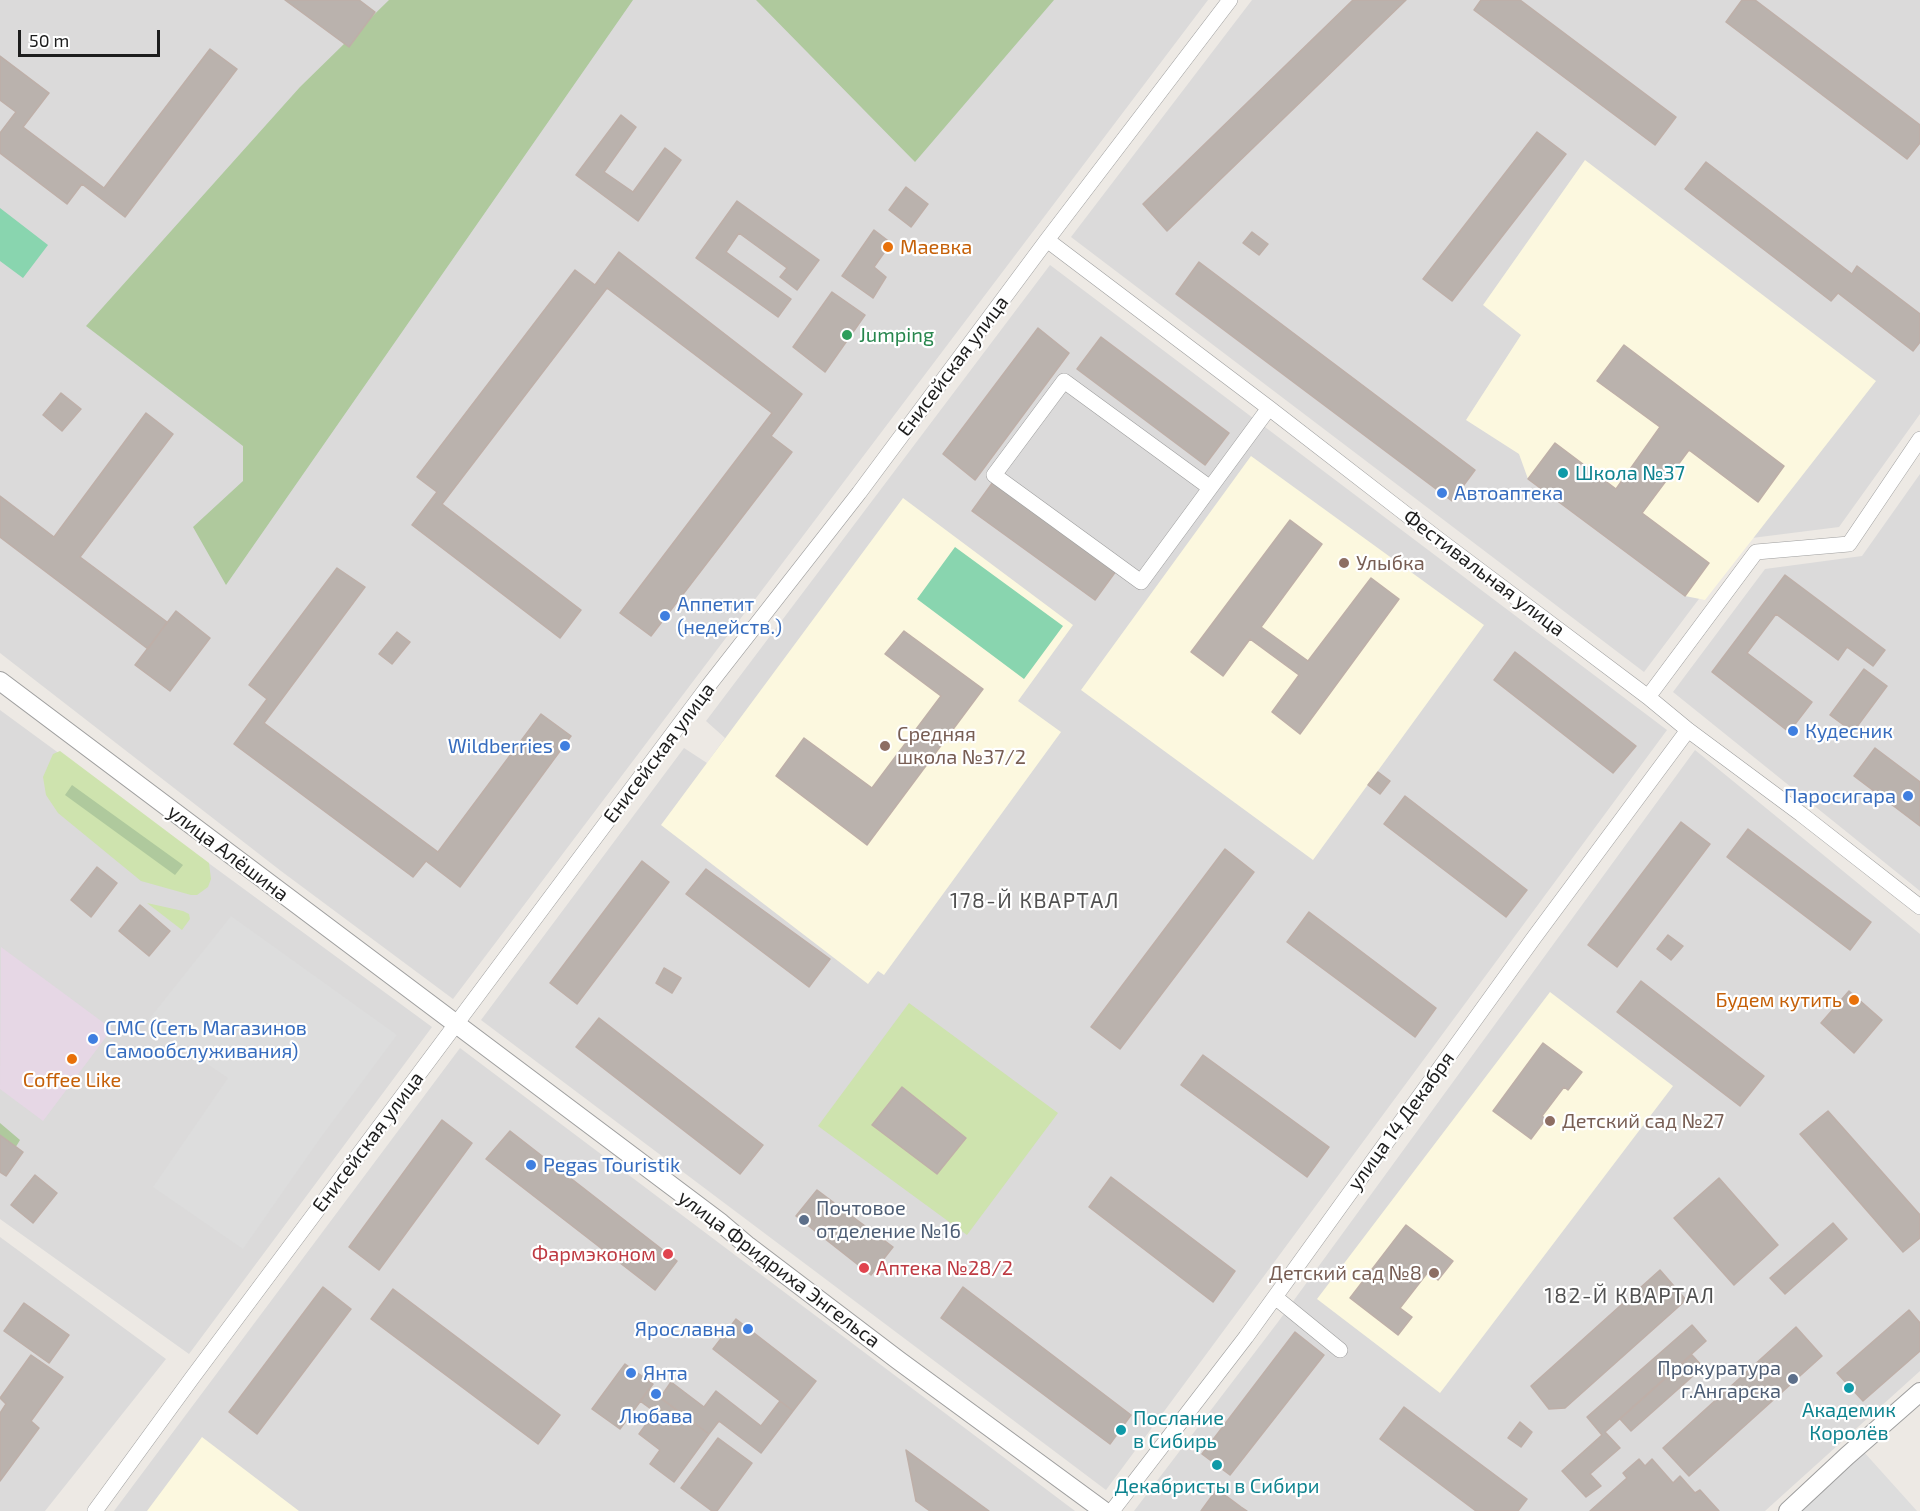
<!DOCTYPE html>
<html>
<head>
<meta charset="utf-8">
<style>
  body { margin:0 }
  #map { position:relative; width:1920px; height:1511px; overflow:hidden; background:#ede9e4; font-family:"Exo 2",sans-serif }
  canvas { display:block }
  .scale { position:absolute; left:18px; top:30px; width:142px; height:27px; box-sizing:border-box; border:3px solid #1d1d1d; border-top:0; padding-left:8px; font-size:18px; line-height:21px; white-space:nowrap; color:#1d1d1d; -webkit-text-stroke:4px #fff; paint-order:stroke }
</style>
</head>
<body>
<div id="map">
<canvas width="1920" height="1511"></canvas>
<div class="scale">50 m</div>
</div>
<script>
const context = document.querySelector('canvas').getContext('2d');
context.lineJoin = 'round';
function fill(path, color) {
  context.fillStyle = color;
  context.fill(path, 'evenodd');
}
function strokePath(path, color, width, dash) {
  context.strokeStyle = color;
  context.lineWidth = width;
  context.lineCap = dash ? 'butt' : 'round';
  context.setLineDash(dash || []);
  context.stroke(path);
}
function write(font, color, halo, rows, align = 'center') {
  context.font = font + ' "Exo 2",sans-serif';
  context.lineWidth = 4.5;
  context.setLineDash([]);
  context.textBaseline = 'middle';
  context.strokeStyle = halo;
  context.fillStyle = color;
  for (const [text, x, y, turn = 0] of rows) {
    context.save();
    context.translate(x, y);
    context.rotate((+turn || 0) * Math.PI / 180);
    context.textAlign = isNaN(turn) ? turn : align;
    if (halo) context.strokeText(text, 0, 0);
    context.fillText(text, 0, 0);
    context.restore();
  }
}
fill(new Path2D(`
  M0,0h1208l-755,999 -172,-128 -281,-218z
  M1252,0h668v414l-81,113 -95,12 -100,133 -573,-435z
  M1050,265l617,465 -561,760 -625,-470 203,-272 23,15 18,-25 -19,-17z
  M1920,474v417l-247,-199 92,-123 97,-13z
  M0,710l432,317 -243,327 -189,-135z
  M1695,750l225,184v437l-155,140h-631l144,-189z
  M460,1048l615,463h-961z
  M0,1237l166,122 -121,152h-45z`), '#dbdada');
fill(new Path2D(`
  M1,947l111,82 -69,92 -43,-32z`), '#e6d7e5');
fill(new Path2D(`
  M1585,160l291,221 -171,219 -20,-4 23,-33 -66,-50 47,-63 68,52 26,-36 -160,-120 -26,35 63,46 -44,62 -61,-45 -27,35 -9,-25 -53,-34 55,-85 -38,-30z
  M1251,456l233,169 -171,235 -232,-170z
  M903,498l170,127 -55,76 43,31 -177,243 -6,-4 -10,13 -207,-159z
  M1550,992l123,94 -233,307 -123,-94z
  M202,1437l97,74h-152z`), '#fcf8df');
fill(new Path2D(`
  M60,751l149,112 2,16 -3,8 -11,8h-6l-50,-14 -83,-68 -12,-18 -3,-18 10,-23z
  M147,903l36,8 6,3 1,5 -8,11z
  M909,1003l149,110 -91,122 -149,-109z`), '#cee3ae');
fill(new Path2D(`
  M389,0h244l-407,585 -33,-58 50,-46v-35l-157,-120 214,-239z
  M756,0h298l-139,162z
  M72,785l111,80 -8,10 -110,-80z
  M0,1123l20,17 -20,33z`), '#afc99d');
fill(new Path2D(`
  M0,208l48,37 -25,33 -23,-17z
  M955,547l108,79 -39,53 -107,-80z`), '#89d5af');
fill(new Path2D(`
  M231,916l166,119 -78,105 -76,109 -90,-62 75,-109 -82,-55z
  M1863,1451l54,60h-119z`), '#ddd');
const building = new Path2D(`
  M285,0h74l16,12 -26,35z
  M1353,0h53l-239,231 -24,-27z
  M1481,0h39l156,117 -21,28 -181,-135z
  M1742,0h13l165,125v18l-13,16 -181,-137z
  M210,49l27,20 -112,148 -43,-33 -15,20 -67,-51v-20l16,-21 -16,-12v-44l49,37 -26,34 81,61z
  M621,115l15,12 -32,45 29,20 32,-44 16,12 -43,61 -62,-46z
  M1537,132l29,22 -114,147 -29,-22z
  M1706,162l146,112 5,-8 63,48v28l-7,9 -75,-58 -7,8 -146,-112z
  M906,187l22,17 -17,23 -22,-17z
  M737,201l82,59 -22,30 -17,-13 7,-9 -48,-35 -13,19 65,47 -13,18 -82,-59z
  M874,230l17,13 -17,24 12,10 -13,21 -31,-22z
  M1252,232l16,12 -9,11 -16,-12z
  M619,252l183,142 -31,42 21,16 -141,184 -31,-23 152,-200 -165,-125 -165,216 139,106 -21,28 -148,-113 25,-33 -20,-15 158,-207 20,15z
  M1199,262l276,208 -23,31 -276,-207z
  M832,292l33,23 -40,57 -32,-25z
  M1038,328l31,25 -94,127 -32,-26z
  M1101,337l128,96 -24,32 -128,-96z
  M1624,345l160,121 -26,36 -69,-52 -47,63 67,50 -24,33 -157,-117 27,-36 61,46 44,-62 -63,-46z
  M61,393l20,16 -19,22 -19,-16z
  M146,413l27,21 -93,123 87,65 -19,27 -148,-112v-41l54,41z
  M993,482l123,89 -21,29 -123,-89z
  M1290,520l32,24 -61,83 47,34 63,-83 28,21 -99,135 -28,-22 27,-37 -49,-36 -27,37 -32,-24z
  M337,568l28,19 -101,136 174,129 103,-138 30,22 -111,151 -34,-26 -13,16 -179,-133 33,-45 -18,-14z
  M1785,575l100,75 -12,16 -26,-19 -9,13 -62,-46 -29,39 65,49 -23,30 -77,-60z
  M176,611l34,27 -40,53 -35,-26z
  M904,631l79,58 -116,156 -91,-69 28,-38 68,50 69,-92 -56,-42z
  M397,632l13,10 -18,22 -13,-10z
  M1515,652l121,94 -23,27 -119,-93z
  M1864,669l23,17 -34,46 -23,-17z
  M1875,748l45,34v44l-66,-50z
  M1378,772l12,9 -10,13 -12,-9z
  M1405,796l122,94 -21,27 -122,-93z
  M1681,822l29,22 -93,123 -29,-22z
  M1748,829l123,93 -21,28 -123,-93z
  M1225,849l29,23 -134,177 -29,-22z
  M642,861l27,21 -92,122 -27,-21z
  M97,867l20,16 -26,34 -20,-17z
  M706,869l124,90 -21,28 -123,-93z
  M140,905l30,26 -21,25 -30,-25z
  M1309,912l127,96 -21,29 -128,-95z
  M1668,935l15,11 -12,14 -14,-11z
  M664,968l17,10 -9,15 -16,-10z
  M1641,981l123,95 -24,30 -123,-94z
  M1849,991l33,29 -28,33 -33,-30z
  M599,1018l164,127 -23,29 -164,-127z
  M1543,1043l39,29 -14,18 -4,-3 -22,29 4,3 -15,20 -38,-28z
  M1203,1055l126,92 -22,30 -126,-92z
  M902,1087l64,51 -29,36 -65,-49z
  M1828,1111l92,104v23l-17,14 -103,-118z
  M442,1120l30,23 -93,127 -30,-23z
  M510,1131l167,130 -22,29 -169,-131z
  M0,1135l23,17 -17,24 -6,-4z
  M35,1175l22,18 -24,30 -22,-18z
  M1111,1177l124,94 -22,31 -124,-95z
  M1719,1178l59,67 -44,40 -60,-67z
  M817,1190l76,57 -22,28 -75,-59z
  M1833,1223l14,16 -62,55 -15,-16z
  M1406,1225l47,36 -15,19 -10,-8 -28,36 12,9 -14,18 -48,-37z
  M1660,1270l26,30 -121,108 -16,1 -18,-23z
  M323,1287l28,22 -94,125 -28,-22z
  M963,1287l168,128 -21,29 -169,-126z
  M393,1289l167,126 -22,29 -167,-125z
  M24,1303l45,32 -20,28 -45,-32z
  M1909,1310l11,13v28l-57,50 -26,-28z
  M736,1319l80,62 -23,30 -80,-62z
  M1692,1325l14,16 -101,91 15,16 -30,26 11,12 -15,11 -24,-26 40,-36 -15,-18z
  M1796,1327l26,29 -133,120 -26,-28z
  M1295,1332l29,23 -94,120 -28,-21z
  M31,1355l32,22 -32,44 8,7 -39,53v-68l6,-9 -6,-6z
  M1692,1355l11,12 -72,64 -11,-12z
  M625,1364l28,20 -33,45 -28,-20z
  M671,1382l33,25 12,-16 45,35 19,-25 13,10 -32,42 -42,-32 -10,13 -49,-36z
  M649,1389l60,45 -35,48 -24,-18 10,-14 -21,-16 16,-22 -15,-11z
  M1404,1407l123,92 -9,12h-42l-96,-72z
  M1520,1422l12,10 -11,15 -13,-9z
  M718,1438l34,25 -35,48h-5l-31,-23z
  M906,1450l83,61h-59l-14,-10z
  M1639,1459l6,7 7,-7 21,24 7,-7 15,17 5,-3 19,21h-129l37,-33 -4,-5z
  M1217,1489l24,18 6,4h-46z`);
fill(building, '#bab2ad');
strokePath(building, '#beafa8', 1.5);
const minor = new Path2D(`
  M1047,240l222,168 169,131 210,158 40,33 113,84 119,93
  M1209,487l-145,-106 -70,94 147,107 128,-174
  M1648,697l108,-145 93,-8 71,-105
  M1275,1297l65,53
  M95,1511l97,-133 517,-693 150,-192 188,-253 183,-240
  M1112,1511l134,-174 287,-398 155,-209`);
const tertiary = new Path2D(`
  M0,681l721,542 27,23 150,114 206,151
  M1788,1511l59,-55 73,-64`);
strokePath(minor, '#9e9e9e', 16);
strokePath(tertiary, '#9e9e9e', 20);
strokePath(minor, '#fff', 15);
strokePath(tertiary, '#fff', 18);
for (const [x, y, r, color] of [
  [888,247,6,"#e8710a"],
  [847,335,6,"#2e9e5b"],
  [1563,473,6,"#0f9aa8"],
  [1442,493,6,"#3f7fe0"],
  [1344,563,6,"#8d6e63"],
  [665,616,6,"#3f7fe0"],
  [1793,731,6,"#3f7fe0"],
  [565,746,6,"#3f7fe0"],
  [885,746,6,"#8d6e63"],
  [1908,796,6,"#3f7fe0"],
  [1854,1000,6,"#e8710a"],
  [93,1039,6,"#3f7fe0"],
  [72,1059,6,"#e8710a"],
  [1550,1121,6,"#8d6e63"],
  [531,1165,6,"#3f7fe0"],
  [804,1220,6,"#5c6f8a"],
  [668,1254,6,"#e0444e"],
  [864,1268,6,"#e0444e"],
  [1434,1273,6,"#8d6e63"],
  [748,1329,6,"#3f7fe0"],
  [631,1373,6,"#3f7fe0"],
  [1793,1379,6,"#5c6f8a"],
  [1849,1388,6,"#0f9aa8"],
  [656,1394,6,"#3f7fe0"],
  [1121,1430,6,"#0f9aa8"],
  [1217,1465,6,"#0f9aa8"]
]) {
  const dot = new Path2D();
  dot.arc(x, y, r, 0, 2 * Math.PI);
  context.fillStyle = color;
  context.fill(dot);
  strokePath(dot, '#fff', 2);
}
write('20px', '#c56008', '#fff', [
  ["Маевка",900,247],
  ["Будем кутить",1842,1000,"right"],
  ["Coffee Like",72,1080,"center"]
], 'left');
write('20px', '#27864d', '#fff', [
  ["Jumping",859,335]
], 'left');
write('20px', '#1d1d1d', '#fff', [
  ["Енисейская улица",953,366,-53],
  ["Фестивальная улица",1484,573,37],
  ["Енисейская улица",659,753,-53],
  ["улица Алёшина",228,853,37],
  ["улица 14 Декабря",1401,1121,-54],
  ["Енисейская улица",368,1142,-53],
  ["улица Фридриха Энгельса",779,1269,37]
]);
write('20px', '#0d838f', '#fff', [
  ["Школа №37",1575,473],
  ["Академик",1849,1410,"center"],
  ["Королёв",1849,1433,"center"],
  ["Послание",1133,1418],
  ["в Сибирь",1133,1441],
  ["Декабристы в Сибири",1217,1486,"center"]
], 'left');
write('20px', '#366cbe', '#fff', [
  ["Автоаптека",1454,493],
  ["Аппетит",677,604],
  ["(недейств.)",677,627],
  ["Кудесник",1805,731],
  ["Wildberries",553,746,"right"],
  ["Паросигара",1896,796,"right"],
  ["СМС (Сеть Магазинов",105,1028],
  ["Самообслуживания)",105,1051],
  ["Pegas Touristik",543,1165],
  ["Ярославна",736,1329,"right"],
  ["Янта",643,1373],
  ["Любава",656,1416,"center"]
], 'left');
write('20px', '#785e54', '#fff', [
  ["Улыбка",1356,563],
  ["Средняя",897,734],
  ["школа №37/2",897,757],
  ["Детский сад №27",1562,1121],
  ["Детский сад №8",1422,1273,"right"]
], 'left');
write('20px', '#4e5e75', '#fff', [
  ["Почтовое",816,1208],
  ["отделение №16",816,1231],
  ["Прокуратура",1781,1368,"right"],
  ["г.Ангарска",1781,1391,"right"]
], 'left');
write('20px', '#be3a42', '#fff', [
  ["Фармэконом",656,1254],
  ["Аптека №28/2",876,1268,"left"]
], 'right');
context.letterSpacing = '1.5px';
write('21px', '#505050', '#fff', [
  ["178-Й КВАРТАЛ",1035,901],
  ["182-Й КВАРТАЛ",1630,1296]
]);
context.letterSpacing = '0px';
</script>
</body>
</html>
